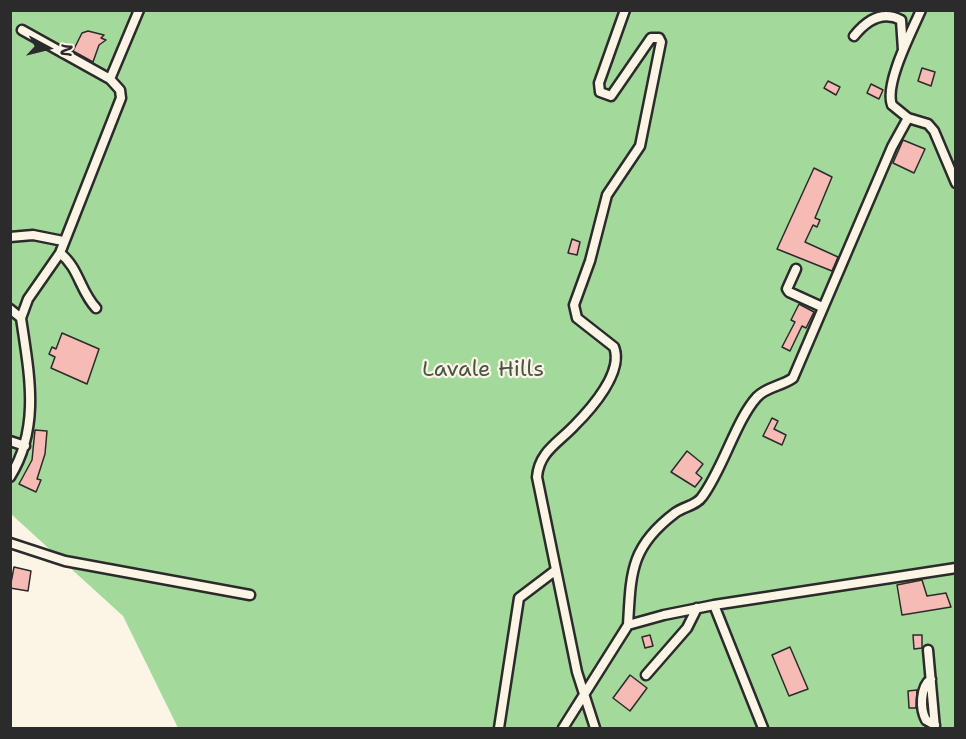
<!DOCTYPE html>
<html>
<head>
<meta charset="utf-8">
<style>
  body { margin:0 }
  #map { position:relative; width:966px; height:739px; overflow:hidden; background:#fcf5e5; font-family:"Shantell Sans",sans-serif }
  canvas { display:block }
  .frame { position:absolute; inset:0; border:12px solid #2b2b2b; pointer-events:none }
  .north { position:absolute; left:18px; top:18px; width:60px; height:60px; -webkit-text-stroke:4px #fcf5e5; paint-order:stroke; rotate:97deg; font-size:16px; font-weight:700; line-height:24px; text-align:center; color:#2b2b2b }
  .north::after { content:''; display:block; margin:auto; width:21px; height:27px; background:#2b2b2b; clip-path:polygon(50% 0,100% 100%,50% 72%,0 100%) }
</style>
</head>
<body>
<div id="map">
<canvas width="966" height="739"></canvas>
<div class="frame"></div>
<div class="north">N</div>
</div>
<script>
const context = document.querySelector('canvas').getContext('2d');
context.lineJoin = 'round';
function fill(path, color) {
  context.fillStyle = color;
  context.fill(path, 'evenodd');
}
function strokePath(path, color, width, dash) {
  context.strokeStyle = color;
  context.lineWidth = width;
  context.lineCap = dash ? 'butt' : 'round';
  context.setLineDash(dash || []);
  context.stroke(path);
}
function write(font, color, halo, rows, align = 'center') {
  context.font = font + ' "Shantell Sans",sans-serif';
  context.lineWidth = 4.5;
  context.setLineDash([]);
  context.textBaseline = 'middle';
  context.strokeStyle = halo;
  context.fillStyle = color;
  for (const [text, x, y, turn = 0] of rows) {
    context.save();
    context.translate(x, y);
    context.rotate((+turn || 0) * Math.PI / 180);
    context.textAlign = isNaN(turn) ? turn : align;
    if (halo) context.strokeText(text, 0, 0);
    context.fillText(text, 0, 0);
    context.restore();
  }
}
fill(new Path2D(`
  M11,11h944v717h-777l-55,-112 -112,-102z`), '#a4d99c');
const building = new Path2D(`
  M88,31l16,4 -3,3 5,2 -7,5 -6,17 -20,-11 9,-18z
  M922,68l13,4 -4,14 -13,-5z
  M828,81l12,6 -4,8 -12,-7z
  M871,84l12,6 -4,9 -12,-6z
  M903,140l22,9 -11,24 -21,-10z
  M814,168l18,9 -17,41 5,2 -3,7 -4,-2 -8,17 33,15 -6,14 -55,-22z
  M572,239l8,3 -3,13 -9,-2z
  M799,304l15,8 -8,16 -4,-2 -12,25 -8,-4 13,-25 -4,-2z
  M62,333l37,16 -12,35 -36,-16 4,-11 -6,-3 3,-7 4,2z
  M772,418l6,3 -4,8 12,6 -4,10 -19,-9z
  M35,430l12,1 -2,23 -8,25 4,1 -5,12 -17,-8 13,-24z
  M687,451l16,13 -7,9 6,5 -7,9 -24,-15z
  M14,567l17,4 -3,20 -18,-3z
  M922,580l5,16 19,-3 5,14 -49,8 -5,-30z
  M650,635l3,11 -8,2 -3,-11z
  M913,635h9v13l-8,1z
  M790,647l18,42 -19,7 -17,-41z
  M630,675l17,13 -17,23 -17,-13z
  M917,690l-1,18h-7l-1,-17z`);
fill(building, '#f7bbb6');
strokePath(building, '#2b2b2b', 1.5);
const minor = new Path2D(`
  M854,36c12,-15 28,-26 47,-16l2,30
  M110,79l29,-69
  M908,118l-16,-13c-8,-21 20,-74 29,-95
  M10,237l23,-2 30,6
  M60,253c19,15 20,38 36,55
  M796,269l-9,20 2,3 33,15
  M10,309l11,9c8,55 20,109 -11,159
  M21,318l7,-19 32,-46 61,-155 -1,-8 -10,-11 -88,-49
  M10,441l15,5
  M10,543l55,18 185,34
  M628,625c3,-52 2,-78 47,-112 8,-6 22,-8 27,-16 21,-28 34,-77 55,-100 9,-10 25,-11 36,-19l99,-231 16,-29 20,6 6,7 22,52
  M928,650l7,78
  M646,675l41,-47 10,-20
  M931,679c-11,8 -11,30 -5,41l9,5
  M499,728l20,-130 37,-28
  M563,728l65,-103 36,-10 50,-10
  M595,728l-18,-56 -40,-195c2,-25 21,-34 37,-51 17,-17 50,-54 40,-79l-37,-29 -3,-13 16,-44 17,-66 33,-49 21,-104 -2,-4h-8l-40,58 -11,-4 -1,-9 26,-73
  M763,728l-49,-123 242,-37`);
strokePath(minor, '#2b2b2b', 13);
strokePath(minor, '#fcf5e5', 8);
write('22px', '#495647', '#fcf5e5', [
  ["Lavale Hills",483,370]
]);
</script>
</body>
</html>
